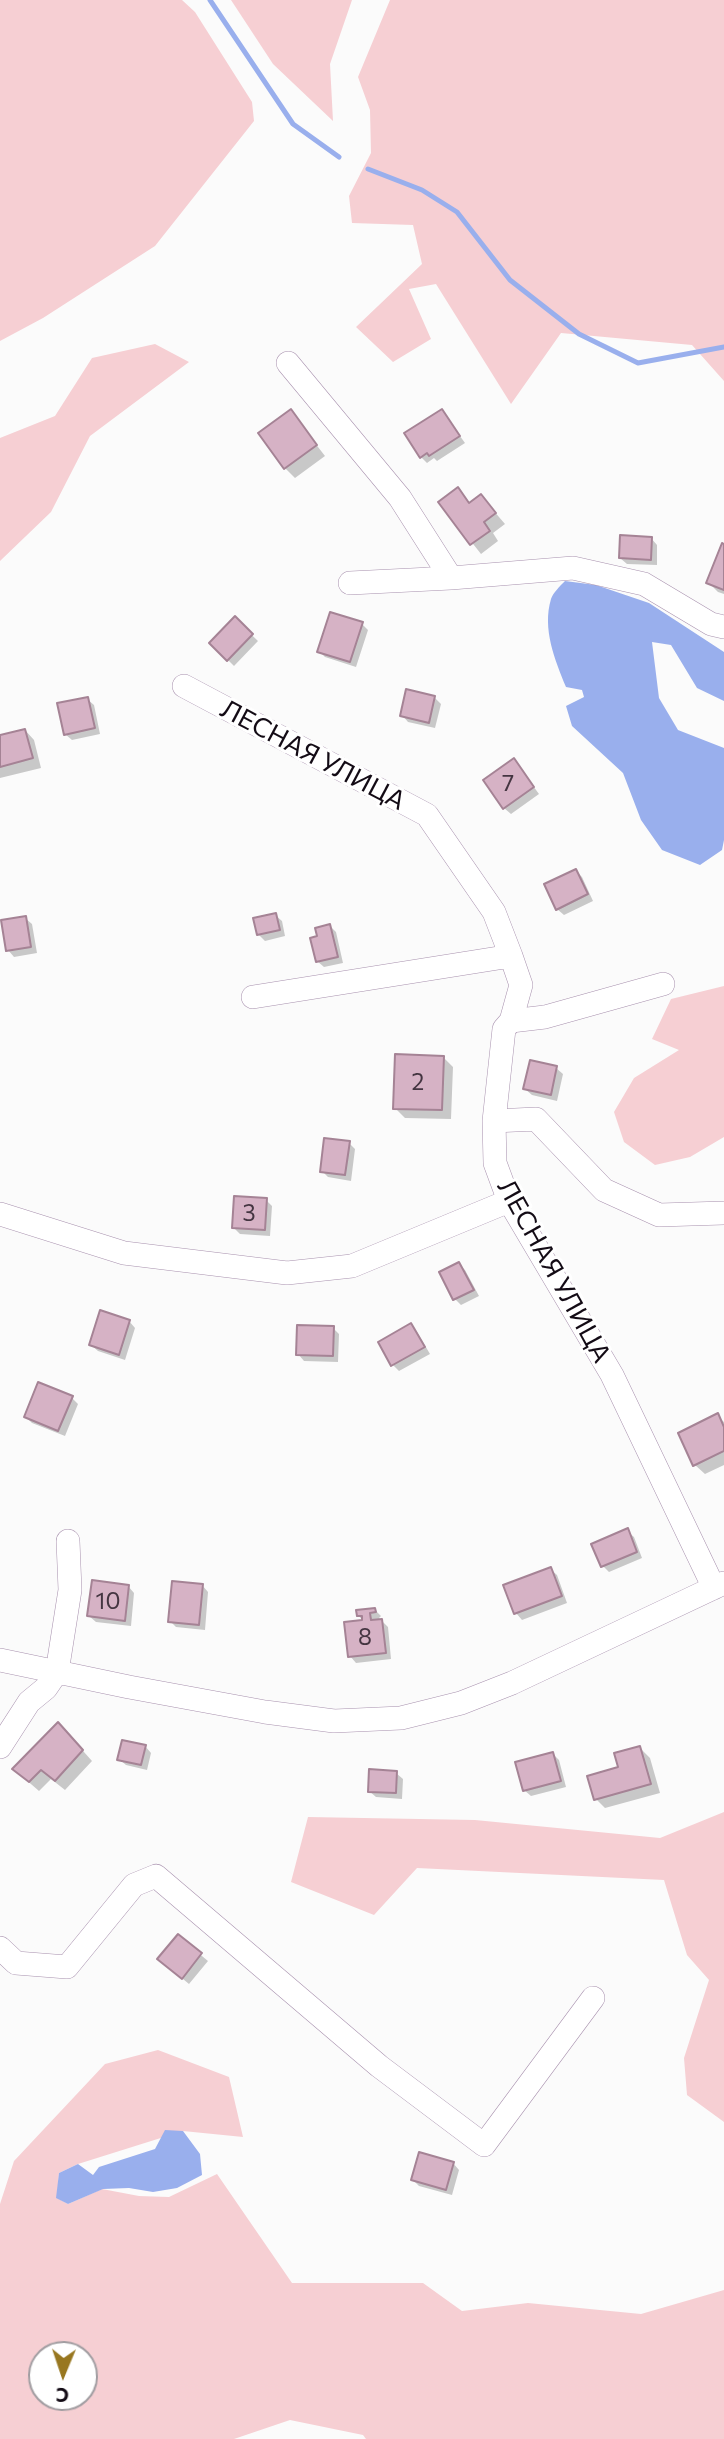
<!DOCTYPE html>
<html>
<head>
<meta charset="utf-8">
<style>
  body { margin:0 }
  #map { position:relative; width:724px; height:2439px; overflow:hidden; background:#fbfbfb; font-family:Commissioner,sans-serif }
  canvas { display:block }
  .north { position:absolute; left:28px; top:2341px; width:70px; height:70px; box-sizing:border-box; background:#fff; border:2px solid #a19da1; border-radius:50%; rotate:182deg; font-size:19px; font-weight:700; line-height:28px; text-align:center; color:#130b15 }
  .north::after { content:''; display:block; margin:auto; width:24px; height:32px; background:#987720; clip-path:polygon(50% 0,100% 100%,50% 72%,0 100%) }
</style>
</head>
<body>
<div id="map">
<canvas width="724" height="2439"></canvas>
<div class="north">С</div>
</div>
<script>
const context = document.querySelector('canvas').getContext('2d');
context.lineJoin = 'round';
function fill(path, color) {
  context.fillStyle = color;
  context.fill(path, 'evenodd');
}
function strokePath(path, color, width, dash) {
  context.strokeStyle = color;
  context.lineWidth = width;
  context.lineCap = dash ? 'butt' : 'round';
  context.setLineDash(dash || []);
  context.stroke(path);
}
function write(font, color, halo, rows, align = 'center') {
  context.font = font + ' Commissioner,sans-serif';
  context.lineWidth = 6;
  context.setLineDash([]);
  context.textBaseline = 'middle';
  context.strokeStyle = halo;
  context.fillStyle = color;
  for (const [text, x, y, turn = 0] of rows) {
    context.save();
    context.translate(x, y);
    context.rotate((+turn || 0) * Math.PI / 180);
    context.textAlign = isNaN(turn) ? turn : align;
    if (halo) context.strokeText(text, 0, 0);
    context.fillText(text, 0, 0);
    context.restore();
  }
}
fill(new Path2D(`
  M0,0h182l13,12 57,90 2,19 -99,125 -112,72 -43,23z
  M231,0h121l-22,64 3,57 -60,-57z
  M390,0h334v381l-32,-36 -131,-12 -50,71 -75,-120 -27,5 22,50 -38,23 -37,-35 66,-63 -9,-39 -61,-2 -3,-27 22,-43 -1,-43 -12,-33z
  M155,344l34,18 -99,74 -39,76 -51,49v-123l55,-22 37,-58z
  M724,986v151l-34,20 -35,8 -31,-23 -10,-30 20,-34 45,-28 -27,-11 19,-40z
  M724,1812v310l-37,-27 -3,-37 25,-78 -22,-25 -23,-75 -247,-12 -43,47 -83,-33 17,-65 167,3 185,18z
  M158,2050l71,27 14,60 -60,-6 -105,33 -19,9 -2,25 11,6 34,-15 37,7 30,1 48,-23 75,109h131l39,28 66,-8 113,11 83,-24v149h-358l-3,-4 -73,-15 -56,19h-234v-235l14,-43 91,-97zM42,2355h42v42h-42z`), '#f6cfd3');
fill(new Path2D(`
  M565,581l31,4 53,18 75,49v49l-27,-13 -26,-43 -19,-3 7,56 19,32 46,18v92l-2,10 -22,15 -38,-15 -21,-30 -18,-47 -51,-47 -6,-20 18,-9 -2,-7 -16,-3c-11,-27 -24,-58 -15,-88 2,-6 9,-13 14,-18z
  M165,2130l18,1 17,23 2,21 -25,13 -24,4 -24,-4 -26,1 -35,15 -12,-6 3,-25 19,-9 15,11 6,-8 56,-18z`), '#99afed');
fill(new Path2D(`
  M442,411l23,32 -28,18 -3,-3 -7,5 -6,-6z
  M291,412l34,44 -30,22 -10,-10z
  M457,489l14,15 10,-8 24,28 -12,9 5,8 -17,13 -41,-52z
  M651,538l6,7v20l-30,-1 -7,-6z
  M724,546v48l-6,-2 -10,-10z
  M235,619l23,22 -24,25 -23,-23z
  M362,624l6,6 -12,37 -31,-10 -6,-6z
  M434,697l7,7 -6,24 -27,-6 -6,-7z
  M87,699l7,6 6,29 -28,6 -7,-6z
  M25,730l9,10 7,28 -41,10v-41z
  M514,760l25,34 -28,20 -7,-6z
  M576,871l6,6 11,24 -29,14 -7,-6z
  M275,915l7,6 3,15 -20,5 -6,-6z
  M25,918l7,6 5,29 -23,4 -6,-7z
  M330,926l6,6 7,31 -19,4 -7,-6 2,-23z
  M443,1057l10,10 -2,52 -46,-1 -10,-10z
  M556,1068l7,6 -6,27 -25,-6 -7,-6z
  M349,1143l6,6 -4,32 -23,-4 -6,-6z
  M266,1200l6,6 -2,30 -30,-2 -6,-6z
  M459,1264l6,6 14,26 -18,9 -6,-6z
  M129,1321l6,7 -10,32 -27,-9 -7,-6z
  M411,1325l6,7 13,22 -31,17 -6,-6z
  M333,1328l6,6 -1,28 -34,-1 -6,-7z
  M72,1398l6,6 -13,32 -33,-13 -6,-6z
  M717,1416l7,6v43l-19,9 -10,-9z
  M627,1531l7,6 8,21 -33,14 -6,-6z
  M550,1569l7,6 10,28 -45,17 -6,-7z
  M202,1585l6,7 -3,38 -29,-3 -6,-6z
  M128,1586l6,7 -3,33 -35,-4 -7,-6z
  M375,1610l6,6 -2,2 9,9 3,32 -35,4 -6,-7 14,-34 -6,-7z
  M68,1734l24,27 -27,29 -14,-11 -12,12 -15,-13z
  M145,1746l6,7 -4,17 -21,-5 -7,-6z
  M640,1748l10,10 10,35 -55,15 -9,-9z
  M553,1754l6,6 7,27 -35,9 -7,-6z
  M396,1773l7,6 -1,20 -26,-2 -7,-6z
  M178,1936l30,25 -19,23 -23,-19z
  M453,2163l6,7 -7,25 -33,-9 -6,-6z`), '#0003');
strokePath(new Path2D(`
  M210,0l83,124 46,33
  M368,169l54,21 35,22 53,68 69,54 59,29 86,-16`), '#99afed', 5);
const building = new Path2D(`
  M291,409l26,36 -33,24 -26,-36z
  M442,409l18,27 -31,20 -2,-3 -7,5 -16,-25z
  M458,487l11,16 12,-9 15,19 -12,9 6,9 -20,14 -32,-43z
  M620,535l32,2 -1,23 -32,-2z
  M722,543l2,1v46l-18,-7z
  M330,612l33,10 -13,40 -33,-10z
  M235,616l18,18 -26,27 -18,-18z
  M406,689l29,7 -6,27 -29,-7z
  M88,697l7,31 -31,7 -7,-32z
  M25,729l8,29 -33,9v-32z
  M514,758l20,29 -31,22 -20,-29z
  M576,869l12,25 -32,16 -12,-26z
  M276,913l4,17 -23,5 -4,-17z
  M26,916l5,31 -25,4 -5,-31z
  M330,924l8,33 -22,5 -6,-24 7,-2 -2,-8z
  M395,1054l49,2 -2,54 -49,-1z
  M530,1060l27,6 -6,29 -28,-6z
  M324,1138l26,3 -5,34 -25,-3z
  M234,1196l33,2 -2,32 -33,-2z
  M459,1262l15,28 -21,10 -14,-28z
  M100,1310l30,10 -11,35 -30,-10z
  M411,1323l14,24 -34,19 -13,-24z
  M297,1325l37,1 -1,30 -37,-1z
  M38,1382l35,14 -15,35 -34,-14z
  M718,1413l6,14v24l-31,15 -15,-33z
  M628,1528l9,24 -36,15 -10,-23z
  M551,1567l11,29 -48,18 -11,-29z
  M92,1580l37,5 -4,36 -38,-5z
  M172,1581l31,3 -4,41 -31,-3z
  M375,1608l1,4 -6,1 1,7 11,-1 4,34 -38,4 -4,-35 18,-2v-4h-5l-1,-6z
  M58,1722l25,28 -28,31 -14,-11 -12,12 -17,-13z
  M122,1740l24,5 -5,20 -24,-5z
  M640,1746l11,38 -57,16 -7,-24 31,-9 -4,-14z
  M553,1752l8,29 -38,10 -8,-29z
  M369,1769l28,2 -1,22 -28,-1z
  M178,1934l24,19 -20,26 -25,-20z
  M419,2152l35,10 -8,28 -35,-10z`);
fill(building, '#d6b2c5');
strokePath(building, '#a58395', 2);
const minor = new Path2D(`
  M288,363l112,135 51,80
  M350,583l101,-5 122,-10 71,16 67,40 13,3
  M184,686l243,129 67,97 17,44 10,29 -10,36 -7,8 -10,92 1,42 14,38 103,174 102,213
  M253,997l258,-41
  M511,1021l34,-4 118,-33
  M494,1121l42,-2 68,71 55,25 65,-2
  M0,1214l124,39 163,20 65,-7 157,-65
  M0,1660l129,27 136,25 69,9 67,-3 60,-15 51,-20 212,-100
  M0,1747l29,-45 17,-14 11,-16 13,-82 -2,-49
  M0,1948l16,15 51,4 67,-82 22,-9 223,190 105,79 109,-147`);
strokePath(minor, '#a891ae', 24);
strokePath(minor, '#fff', 23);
write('23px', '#443541', null, [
  ["7",508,783],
  ["2",418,1082],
  ["3",249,1213],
  ["10",108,1601],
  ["8",365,1637]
]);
write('26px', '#130b15', '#fff', [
  ["ЛЕСНАЯ УЛИЦА",313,755,28],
  ["ЛЕСНАЯ УЛИЦА",554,1271,61]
]);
</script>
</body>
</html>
